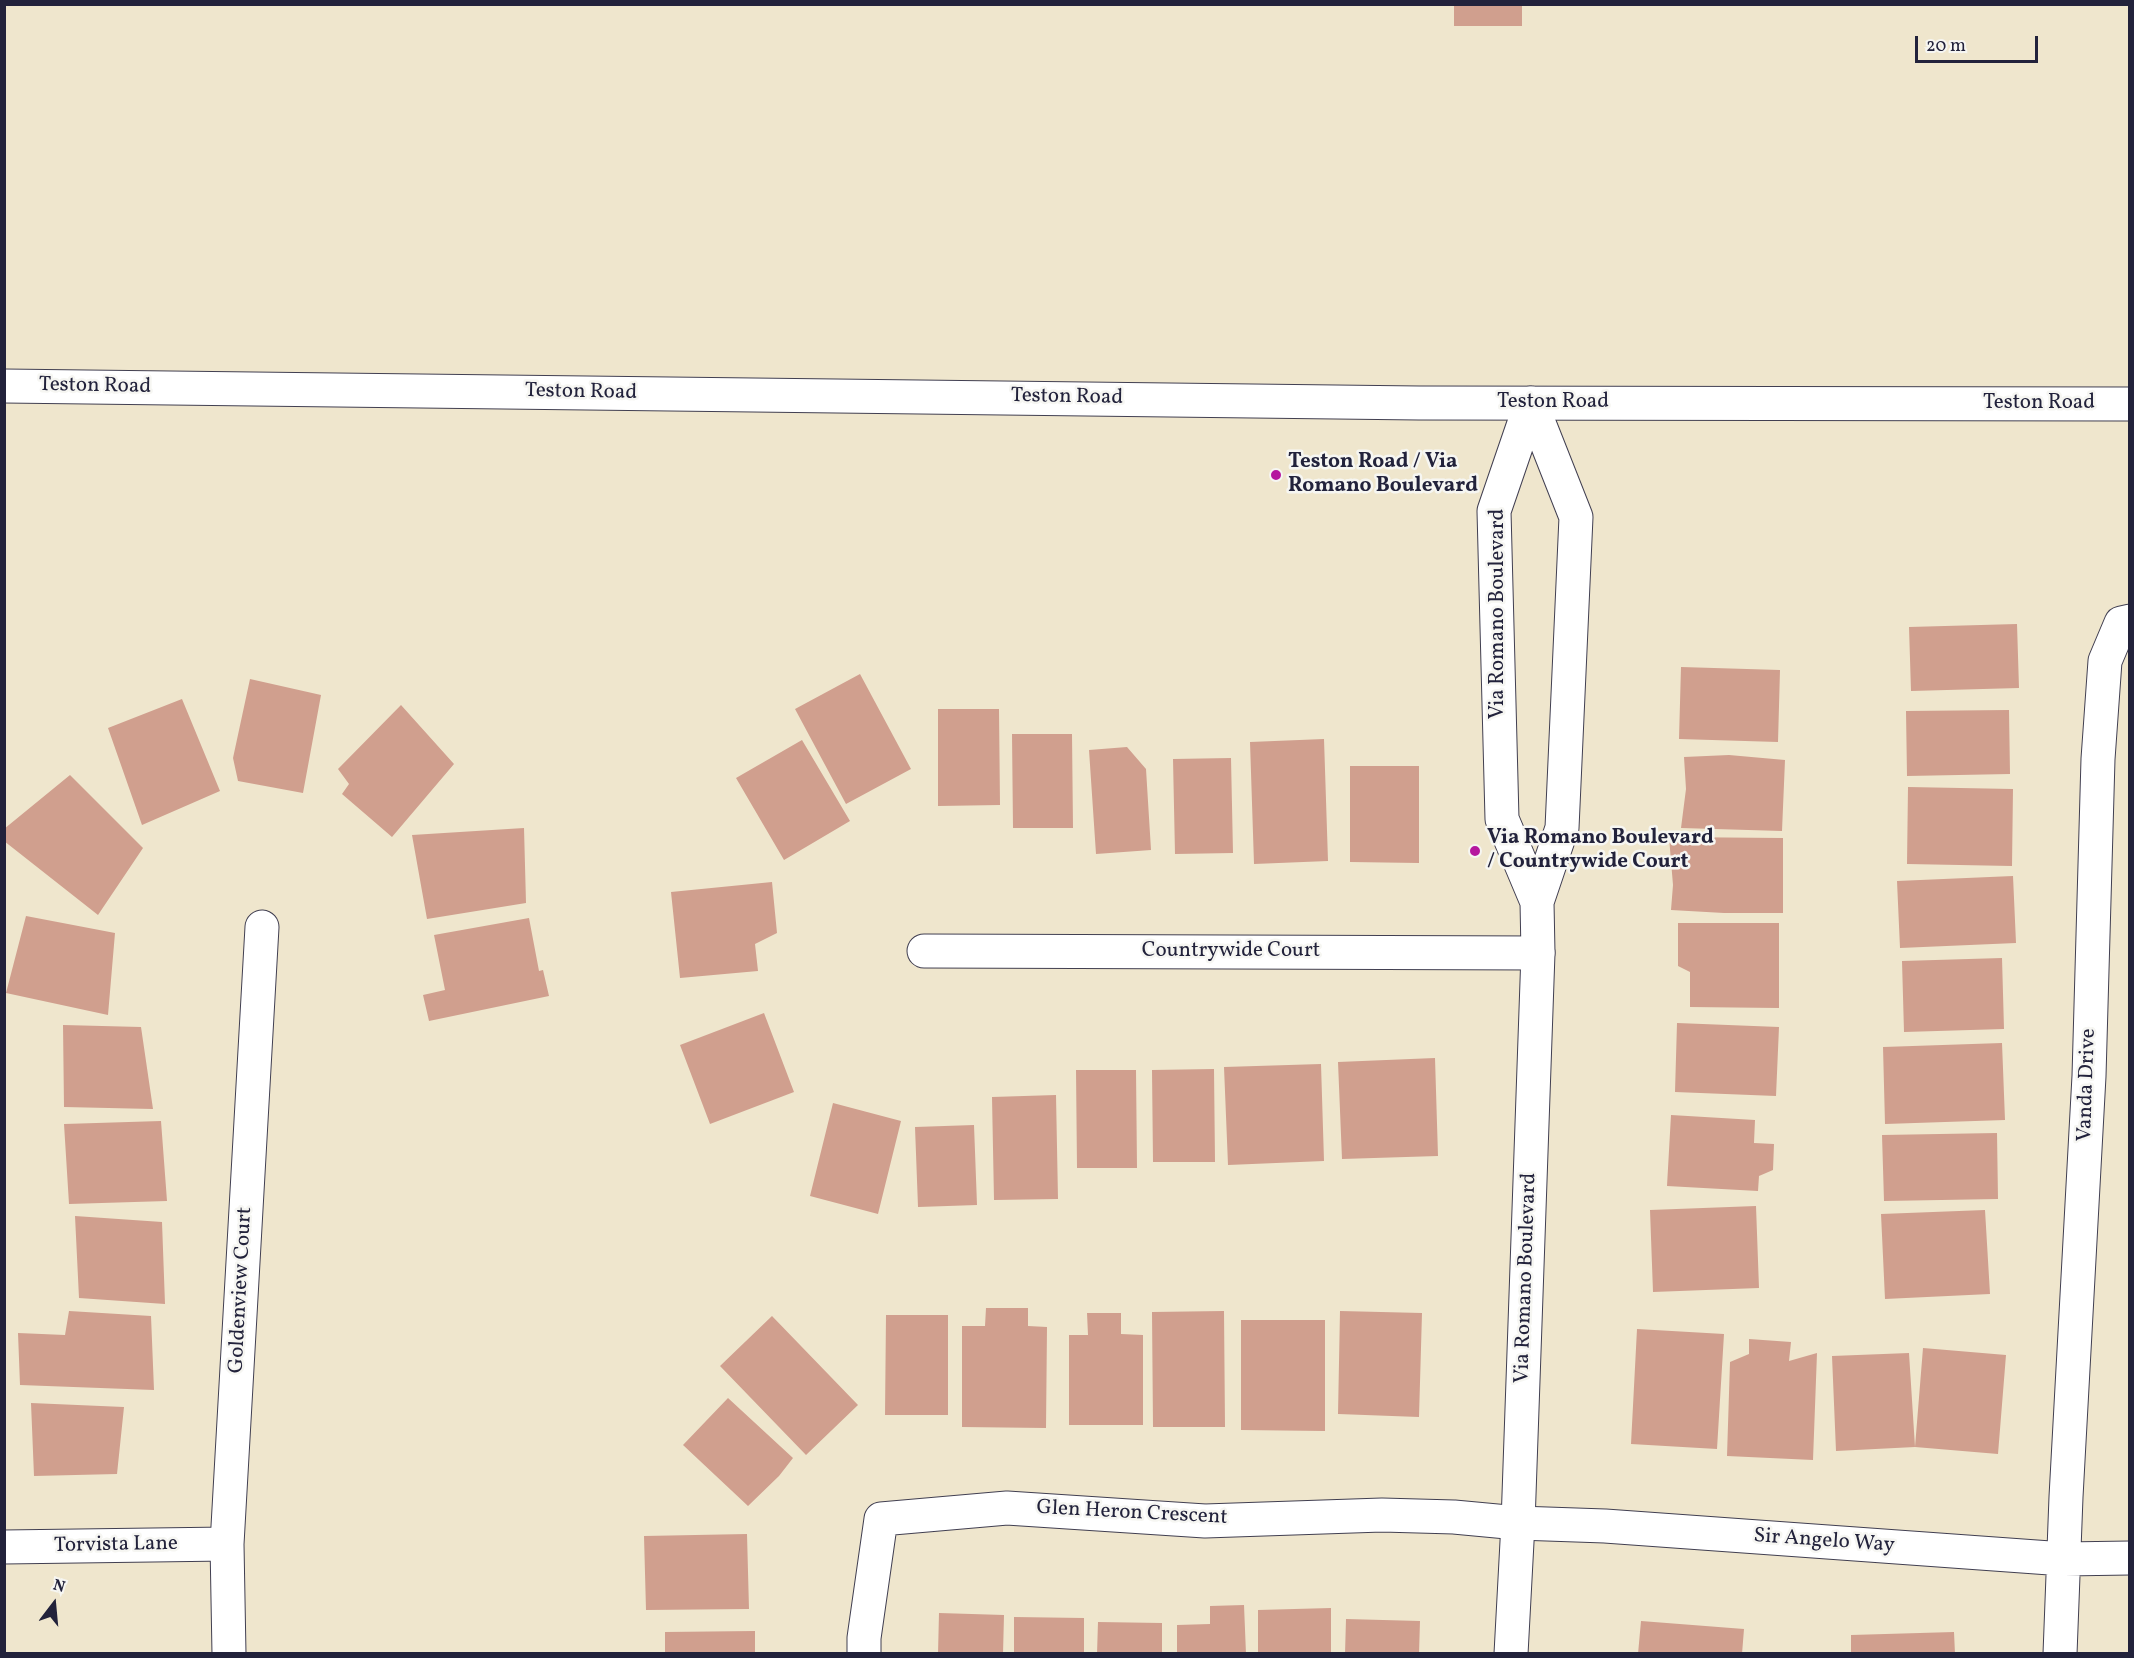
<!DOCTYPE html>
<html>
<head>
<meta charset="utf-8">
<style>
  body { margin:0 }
  #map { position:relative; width:2134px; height:1658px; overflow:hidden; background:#efe6cd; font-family:Vollkorn,serif }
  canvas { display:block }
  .frame { position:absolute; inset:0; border:6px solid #22223b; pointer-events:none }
  .north { position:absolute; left:24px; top:1574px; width:60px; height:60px; -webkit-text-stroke:4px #f6f6f2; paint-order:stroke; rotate:16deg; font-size:16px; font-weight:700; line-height:24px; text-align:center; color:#22223b }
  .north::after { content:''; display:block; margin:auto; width:21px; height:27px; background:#22223b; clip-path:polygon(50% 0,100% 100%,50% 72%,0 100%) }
  .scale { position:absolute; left:1915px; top:36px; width:123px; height:27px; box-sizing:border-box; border:3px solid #22223b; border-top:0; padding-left:8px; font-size:18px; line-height:21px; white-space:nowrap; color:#22223b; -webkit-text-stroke:4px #f6f6f2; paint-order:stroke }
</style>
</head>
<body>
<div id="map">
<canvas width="2134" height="1658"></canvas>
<div class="frame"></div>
<div class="north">N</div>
<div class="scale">20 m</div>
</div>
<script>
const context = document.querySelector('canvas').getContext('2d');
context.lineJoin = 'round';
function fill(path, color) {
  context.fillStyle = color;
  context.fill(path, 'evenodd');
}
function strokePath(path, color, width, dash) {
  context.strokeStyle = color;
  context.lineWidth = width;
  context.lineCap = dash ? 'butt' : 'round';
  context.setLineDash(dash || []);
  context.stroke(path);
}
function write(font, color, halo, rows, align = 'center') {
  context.font = font + ' Vollkorn,serif';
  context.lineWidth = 5;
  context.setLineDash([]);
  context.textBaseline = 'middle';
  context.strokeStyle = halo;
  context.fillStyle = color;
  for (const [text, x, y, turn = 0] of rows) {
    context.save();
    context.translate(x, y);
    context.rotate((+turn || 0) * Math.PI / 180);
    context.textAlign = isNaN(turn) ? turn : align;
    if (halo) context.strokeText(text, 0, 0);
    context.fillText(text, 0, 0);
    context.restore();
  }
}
fill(new Path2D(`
  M1454,4h68v22h-68z
  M2017,624l2,64 -108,3 -2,-64z
  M1681,667l99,3 -2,72 -99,-3z
  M860,674l51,95 -65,35 -51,-95z
  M250,679l71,16 -18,98 -65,-12 -5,-23z
  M182,699l38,92 -78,34 -34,-97z
  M401,705l53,59 -62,73 -50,-43 7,-10 -11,-15z
  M938,709h61l1,96 -62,1z
  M2009,710l1,64 -103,2 -1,-65z
  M1012,734h60l1,94h-60z
  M1324,739l4,122 -74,3 -4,-122z
  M802,740l48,81 -66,39 -48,-82z
  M1127,747l19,22 5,81 -55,4 -7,-104z
  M1729,755l56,5 -3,71 -101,-3 5,-39 -2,-32z
  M1231,758l2,95 -58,1 -2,-95z
  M1350,766h69v97l-69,-1z
  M70,775l73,73 -45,67 -94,-74v-12z
  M1908,787l105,2 -1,77 -105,-2z
  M524,828l2,75 -99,16 -15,-84z
  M1669,837l114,1v75h-59l-53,-3 2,-25z
  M2013,876l3,67 -116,5 -3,-67z
  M772,882l5,51 -22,11 3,27 -78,7 -9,-86z
  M26,916l89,17 -7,82 -102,-22z
  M529,918l10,53 4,-1 6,26 -120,25 -6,-26 22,-5 -11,-55z
  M1678,923h101v85l-89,-1v-35l-12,-6z
  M2002,958l2,71 -100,3 -2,-71z
  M764,1013l30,79 -84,32 -30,-79z
  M1677,1023l102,4 -3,69 -101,-4z
  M63,1025l78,2 12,82 -89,-2z
  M2002,1043l3,77 -120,4 -2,-77z
  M1435,1058l3,98 -96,3 -4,-97z
  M1321,1064l3,97 -96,4 -4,-98z
  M1214,1069l1,93h-62l-1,-92z
  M1076,1070h60l1,98h-60z
  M1056,1095l2,104 -64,1 -2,-103z
  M833,1103l68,18 -23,93 -68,-18z
  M1671,1115l84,5 -1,23 20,1 -1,26 -14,6 -1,15 -91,-5z
  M161,1121l6,80 -98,3 -5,-80z
  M974,1125l3,80 -59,2 -3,-80z
  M1997,1133l1,66 -114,2 -2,-66z
  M1756,1206l3,82 -106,4 -3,-82z
  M1985,1210l5,84 -105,5 -4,-85z
  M75,1216l87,6 3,82 -86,-6z
  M986,1308h42v18l19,1 -1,101 -84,-1v-101h23z
  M69,1311l82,5 3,74 -134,-5 -2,-52 47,2z
  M1224,1311l1,116h-72l-1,-115z
  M1340,1311l82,2 -3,104 -81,-3z
  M1087,1313h34v21l22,1v90h-74v-90h19z
  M886,1315h62v100h-63z
  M772,1316l86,89 -52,50 -86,-89z
  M1241,1320h84v111l-84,-1z
  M1637,1329l87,5 -7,115 -86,-5z
  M1749,1339l42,3 -2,19 28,-8 -4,107 -86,-4 3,-94 19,-8z
  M1923,1348l83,7 -8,99 -83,-7 -79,4 -4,-95 77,-3 6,94z
  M728,1398l65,60 -14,18 -31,30 -65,-61z
  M31,1403l93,4 -7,67 -83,2z
  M747,1534l2,75 -103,1 -2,-74z
  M1244,1605l2,49h-69v-29l33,-1v-18z
  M1331,1608v46h-73v-44z
  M939,1613l65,2 -1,39h-65z
  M1014,1617l70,1v36h-70z
  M1346,1619l74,2 -1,33h-74z
  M1641,1621l103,8 -2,25h-104z
  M1098,1622l64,1v31h-65z
  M755,1631v23h-90v-22z
  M1954,1632l1,22h-104v-19z`), '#d09f8e');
const minor = new Path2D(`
  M924,951l614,2
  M4,1547l223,-3
  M229,1654l-2,-110 35,-617
  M864,1654v-16l17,-119 126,-11 198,13 177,-6 72,2 64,6 87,3 459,33 66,-1
  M2060,1654l6,-157 23,-421 9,-317 7,-98 16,-38 9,-2`);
const tertiary = new Path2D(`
  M1531,403l-37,108 8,308 35,83
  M1511,1654l7,-131 20,-570 -1,-51 25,-74 14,-311 -45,-114`);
const secondary = new Path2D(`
  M4,386l1415,17 711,1`);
strokePath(minor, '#413f51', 35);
strokePath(tertiary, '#413f51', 35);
strokePath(secondary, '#413f51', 35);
strokePath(minor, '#fff', 33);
strokePath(tertiary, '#fff', 33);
strokePath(secondary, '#fff', 33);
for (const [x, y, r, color] of [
  [1276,475,6,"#b5179e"],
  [1475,851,6,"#b5179e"]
]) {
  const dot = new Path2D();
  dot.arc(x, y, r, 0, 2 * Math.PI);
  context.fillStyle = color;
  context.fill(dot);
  strokePath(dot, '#f6f6f2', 2);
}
write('21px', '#22223b', '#f6f6f2', [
  ["Teston Road",95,387,1],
  ["Teston Road",581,393,1],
  ["Teston Road",1067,398,1],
  ["Teston Road",1553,403],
  ["Teston Road",2039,404],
  ["Via Romano Boulevard",1499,614,-90],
  ["Countrywide Court",1231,952],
  ["Vanda Drive",2088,1085,-88],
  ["Via Romano Boulevard",1527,1278,-88],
  ["Goldenview Court",242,1290,-87],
  ["Glen Heron Crescent",1132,1514,3],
  ["Sir Angelo Way",1824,1542,4],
  ["Torvista Lane",116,1546,-1]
]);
write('bold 21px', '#22223b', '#f6f6f2', [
  ["Teston Road / Via",1288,463],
  ["Romano Boulevard",1288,487],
  ["Via Romano Boulevard",1487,839],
  ["/ Countrywide Court",1487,863]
], 'left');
</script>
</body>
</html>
